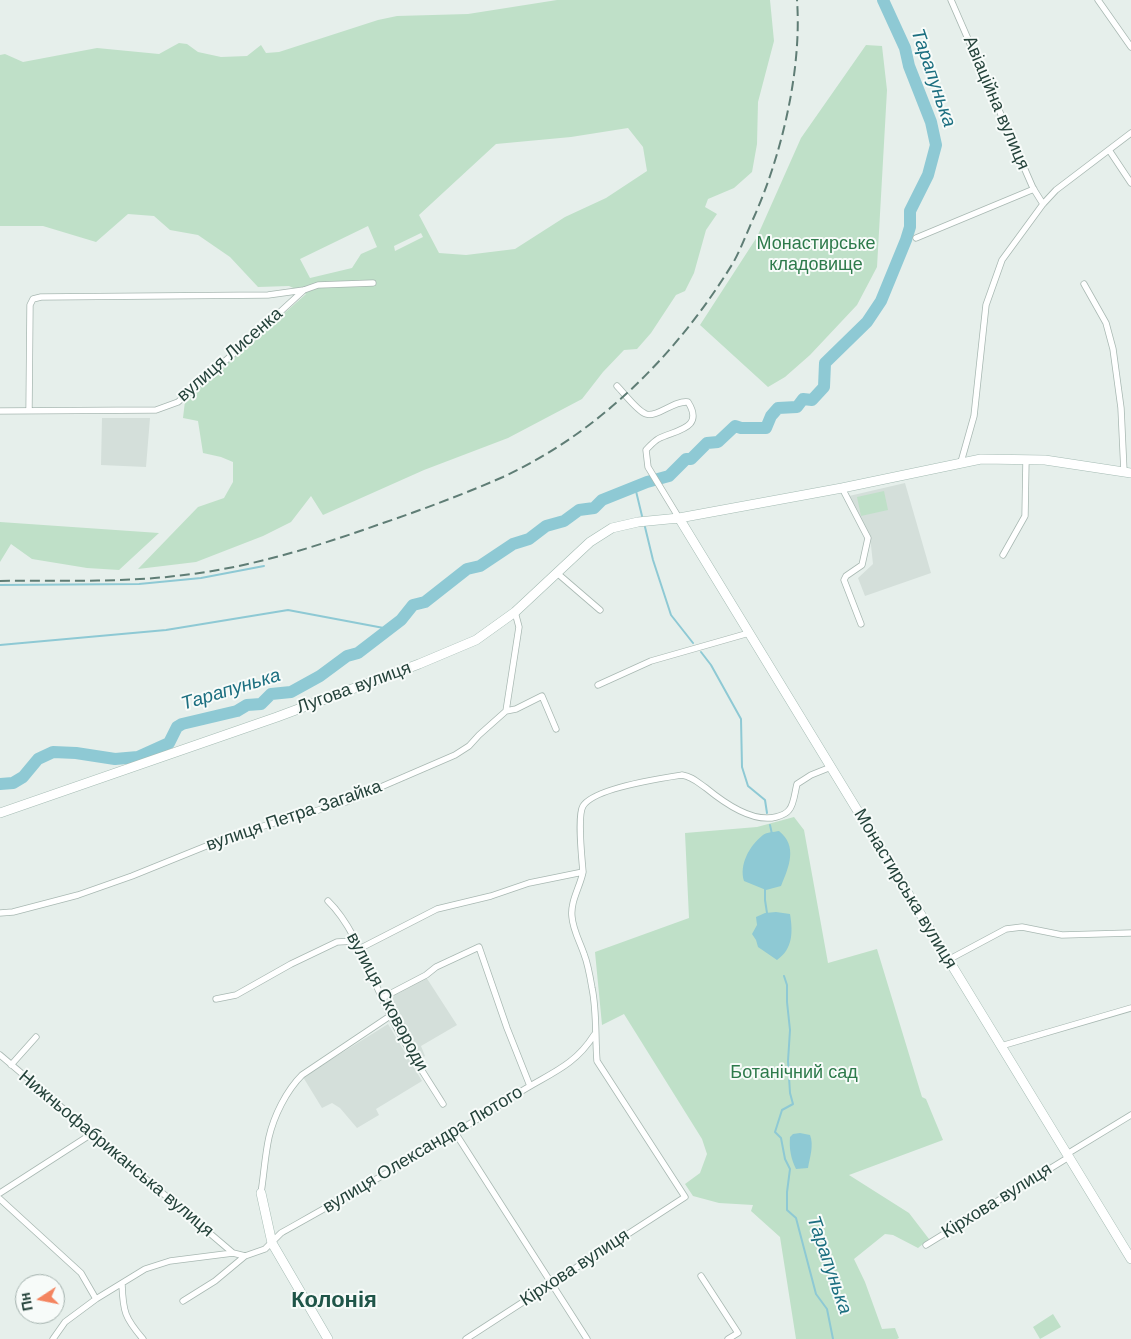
<!DOCTYPE html>
<html>
<head>
<meta charset="utf-8">
<style>
  body { margin:0 }
  #map { position:relative; width:1131px; height:1339px; overflow:hidden; background:#e6efeb; font-family:Helvetica,sans-serif }
  canvas { display:block }
  .north { position:absolute; left:15px; top:1274px; width:50px; height:50px; box-sizing:border-box; background:#f7fbf9; border:1px solid #a3b1ad; border-radius:50%; rotate:259deg; font-size:14px; font-weight:700; line-height:20px; text-align:center; color:#24423a }
  .north::after { content:''; display:block; margin:auto; width:18px; height:22px; background:#f4845f; clip-path:polygon(50% 0,100% 100%,50% 72%,0 100%) }
</style>
</head>
<body>
<div id="map">
<canvas width="1131" height="1339"></canvas>
<div class="north">Пн</div>
</div>
<script>
const context = document.querySelector('canvas').getContext('2d');
context.lineJoin = 'round';
function fill(path, color) {
  context.fillStyle = color;
  context.fill(path, 'evenodd');
}
function strokePath(path, color, width, dash) {
  context.strokeStyle = color;
  context.lineWidth = width;
  context.lineCap = dash ? 'butt' : 'round';
  context.setLineDash(dash || []);
  context.stroke(path);
}
function write(font, color, halo, rows, align = 'center') {
  context.font = font + ' Helvetica,sans-serif';
  context.lineWidth = 4;
  context.setLineDash([]);
  context.textBaseline = 'middle';
  context.strokeStyle = halo;
  context.fillStyle = color;
  for (const [text, x, y, turn = 0] of rows) {
    context.save();
    context.translate(x, y);
    context.rotate((+turn || 0) * Math.PI / 180);
    context.textAlign = isNaN(turn) ? turn : align;
    if (halo) context.strokeText(text, 0, 0);
    context.fillText(text, 0, 0);
    context.restore();
  }
}
fill(new Path2D(`
  M102,418h48l-4,49 -45,-2z
  M905,483l26,90 -66,23 -7,-18 15,-14 -3,-28 -21,-40z
  M426,977l31,48 -36,21 4,10 -5,3 -34,-61z
  M388,1024l34,57 -46,28 3,6 -22,13 -17,-20 -8,-5 -10,5 -19,-31z`), '#d4dfda');
fill(new Path2D(`
  M557,0h213l4,41 -16,61 -1,42 -5,28 -18,16 -26,11 -3,8 12,7 -11,16 -12,43 -9,18 -9,4 -25,38 -14,16 -13,1 -21,22 -21,27 -74,39 -84,32 -101,45 -12,-19 -20,26 -28,14 -67,26 -58,7 60,-62 26,-9 9,-16v-20l-12,-5 -18,-4 -5,-32 -15,-3 2,-17 121,-107 -17,-8 -31,1 -28,-30 -32,-22 -28,-5 -16,-14 -26,-2 -32,28 -53,-16h-43v-171l5,-1 18,8 74,-14 62,6 20,-11 8,1 11,8 23,5 26,-1 14,-11 5,8 13,-1 99,-32 19,-4 71,-2zM628,128l15,19 4,24 -41,27 -41,19 -50,32 -49,6 -27,-2 -20,-38 77,-71 75,-7zM368,226l9,21 -16,7 -9,14 -42,10 -10,-19zM421,233l2,4 -28,14 -1,-5z
  M866,45l16,1 5,44 -10,177 -20,38 -47,50 -25,22 -17,10 -68,-62 57,-88 44,-99z
  M884,491l4,19 -27,6 -4,-19z
  M0,522l159,11 -40,37 -32,-2 -55,-9 -21,-15 -11,18z
  M794,817l10,13 24,133 49,-14 45,148 4,2 17,41 -94,35 60,38 20,26 -11,9 -25,-13 -8,-1 -31,25 11,23 17,47 13,-1 4,10 -2,1h-101l-16,-102 -29,-26 2,-6 -34,-2 -26,-7 -8,-12 15,-11 7,-19 -5,-15 -78,-125 -22,11 -7,-73 94,-34 -4,-85 72,-6z
  M1053,1314l8,13 -21,12 -7,-12z`), '#bfe0c8');
fill(new Path2D(`
  M779,831c19,15 10,36 2,55l-15,4 -22,-9c-5,-16 5,-35 19,-46 4,-3 11,-3 16,-4z
  M776,912l14,2c3,18 3,35 -13,46l-19,-13 -2,-7 -4,-6 5,-9 -1,-8 9,-4z
  M800,1133l10,2c4,10 0,22 -2,33l-12,1c-5,-10 -7,-20 -6,-32l3,-3z`), '#8ec9d4');
strokePath(new Path2D(`
  M635,487l7,29
  M645,527l8,33 18,55 22,28
  M0,585l139,-1 62,-6 63,-12
  M0,645l166,-15 122,-20 101,19
  M701,652l10,13 30,54 1,48 6,19 17,14 2,13
  M770,825l2,9
  M765,888v12l2,13
  M784,976l3,9v17l3,28 -2,31 2,32 3,11 -11,6 -7,22 6,6 4,21 5,10 -3,23v18l9,8 20,76 11,15 6,30`), '#8ec9d4', 2);
strokePath(new Path2D(`
  M0,784l13,-1 10,-6 15,-18 15,-7 23,1 39,6 23,-2 31,-14 8,-16 5,-3 55,-13 10,-6 14,-1 10,-10 20,-2 29,-16 27,-20 11,-3 43,-33 12,-15 12,-3 42,-33 13,-3 33,-22 16,-5 17,-13 18,-5 15,-11 15,-2 8,-8 45,-18 22,-6 17,-17h5l16,-16 11,-1 17,-16 6,2h25l5,-12 7,-8 19,-1 6,-8 9,1 12,-13 1,-24 42,-41 14,-21 25,-61 4,-13v-16l18,-36 8,-30 -5,-23 -22,-56 -4,-18 -22,-48`), '#8ec9d4', 12);
const street = new Path2D(`
  M951,0l82,188 10,16
  M1098,0l33,47
  M1109,150l22,33
  M916,238l118,-49
  M1084,284l22,39 7,26 8,59 3,64
  M617,386c7,7 20,25 29,28 11,4 28,-14 42,-12 17,27 -13,28 -30,37 -5,3 -8,7 -12,11l2,17 31,51
  M0,411l156,-1 22,-8 78,-68 48,-44
  M29,411l1,-106 3,-6 8,-2 227,-2 36,-5 14,-5 55,-2
  M961,462l13,-46 12,-111 16,-45 41,-56 13,-14 75,-57
  M842,488l26,50 -6,27 -16,11 -2,4 17,44
  M1003,555l22,-39 1,-56
  M557,573l43,37
  M598,685l53,-24 98,-28
  M506,711l10,-2 26,-13 14,33
  M328,901c28,27 44,79 62,114 15,31 35,60 53,89
  M0,913l13,-1 65,-17 54,-19 104,-42 110,-32 109,-47 14,-9 10,-11 27,-24 13,-84 -4,-15
  M359,949l78,-40 54,-13 38,-13 54,-11c-1,-13 -6,-56 0,-66 11,-18 79,-28 99,-31 11,2 15,7 24,13 17,14 47,35 70,29 4,-1 10,-3 13,-7 5,-5 6,-19 8,-26l14,-9 20,-8
  M948,960l58,-31 16,-2 40,8 69,-2
  M382,998l44,-23 10,-8 43,-20 28,81 23,58
  M216,999l20,-4 55,-31 46,-22 18,-1
  M1001,1046l130,-38
  M0,1055l233,198
  M11,1065l25,-28
  M456,1134l131,205
  M1067,1154l64,-39
  M0,1193l93,-60
  M261,1193c3,-19 4,-38 8,-56 5,-21 17,-46 33,-62l88,-59
  M0,1199l81,74 15,26
  M926,1245l143,-88
  M701,1276l37,57 -10,6
  M122,1284c1,28 3,34 21,55
  M183,1301l32,-20 30,-25
  M53,1339l12,-17 31,-23 49,-30 25,-8 63,-8 12,3 20,-7 16,-16c80,-45 159,-89 236,-139 31,-20 57,-27 77,-59
  M466,1339l219,-142 -88,-136c-2,-25 0,-49 -5,-73 -2,-12 -4,-24 -8,-34 -4,-12 -11,-24 -12,-37 -2,-15 8,-30 11,-45`);
const secondary = new Path2D(`
  M679,518l452,741
  M0,813l277,-96 142,-53 57,-24 39,-28 75,-70 22,-14 26,-6 41,-4 163,-30 139,-29 64,1 86,13
  M261,1193l11,50 56,96`);
strokePath(street, '#a8b8b2', 7);
strokePath(secondary, '#a4bbb3', 10);
strokePath(street, '#fff', 5.5);
strokePath(secondary, '#fff', 9);
strokePath(new Path2D(`
  M0,581c61,-1 123,2 184,-6 69,-8 134,-29 199,-52 41,-14 81,-29 120,-46 97,-45 175,-124 230,-214 8,-14 14,-31 21,-46 28,-63 48,-148 43,-217`), '#5f7d75', 2, [10, 5]);
write('18px', '#24423a', '#f7fbf9', [
  ["Авіаційна вулиця",996,103,67],
  ["вулиця Лисенка",230,355,-41],
  ["Лугова вулиця",354,688,-20],
  ["вулиця Петра Загайка",294,816,-19],
  ["Монастирська вулиця",905,889,59],
  ["вулиця Сковороди",387,1002,62],
  ["вулиця Олександра Лютого",423,1150,-31],
  ["Нижньофабриканська вулиця",116,1154,40],
  ["Кірхова вулиця",997,1201,-32],
  ["Кірхова вулиця",575,1268,-33]
]);
write('18px', '#2d7a4b', '#f7fbf9', [
  ["Монастирське",816,244],
  ["кладовище",816,265],
  ["Ботанічний сад",794,1073]
]);
write('italic 19px', '#1c6f80', '#f7fbf9', [
  ["Тарапунька",933,78,71],
  ["Тарапунька",231,690,-17],
  ["Тарапунька",829,1265,71]
]);
write('bold 22px', '#1f5548', '#f7fbf9', [
  ["Колонія",334,1301]
]);
</script>
</body>
</html>
